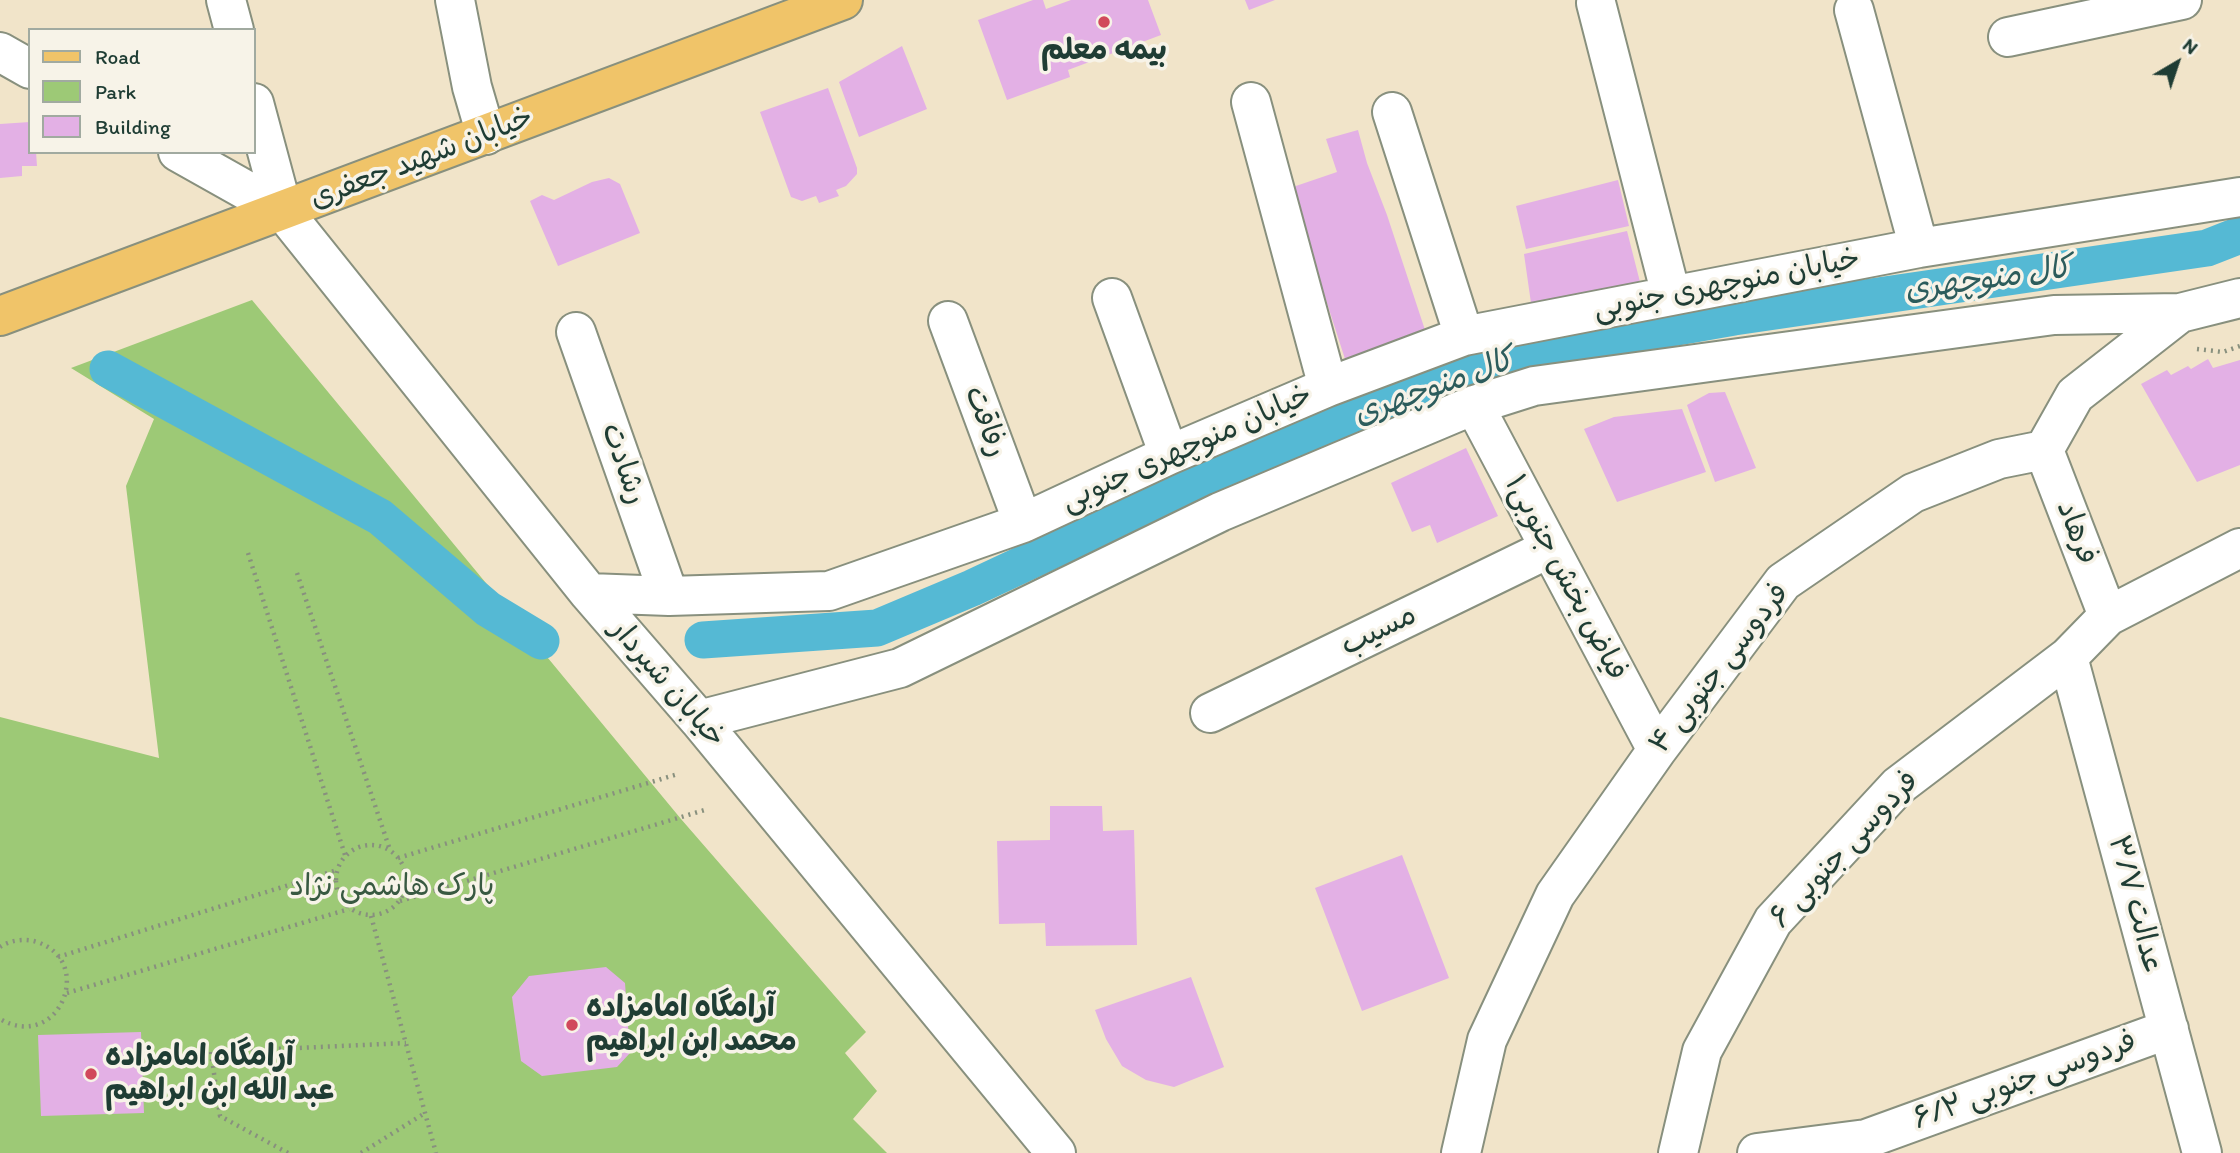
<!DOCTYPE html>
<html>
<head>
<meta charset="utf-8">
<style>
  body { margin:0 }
  #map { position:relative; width:2240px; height:1153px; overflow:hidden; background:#f1e4c9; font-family:Itim,sans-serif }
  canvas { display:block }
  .legend { position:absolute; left:28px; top:28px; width:228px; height:126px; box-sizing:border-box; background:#f7f3e8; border:2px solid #a1aaa0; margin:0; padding:9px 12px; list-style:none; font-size:21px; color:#1f3d34 }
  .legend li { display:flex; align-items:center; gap:14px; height:35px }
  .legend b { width:35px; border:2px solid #a1aaa0 }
  .north { position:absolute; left:2142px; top:28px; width:70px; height:70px; -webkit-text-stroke:5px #f7f3e8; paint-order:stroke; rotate:39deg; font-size:19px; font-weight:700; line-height:28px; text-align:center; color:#1f3d34 }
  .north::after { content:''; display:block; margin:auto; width:24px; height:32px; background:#1f3d34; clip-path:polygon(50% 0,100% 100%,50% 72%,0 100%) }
</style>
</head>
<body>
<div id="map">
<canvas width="2240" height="1153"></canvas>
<ul class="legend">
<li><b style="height:9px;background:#f0c469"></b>Road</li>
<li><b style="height:19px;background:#9dc976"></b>Park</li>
<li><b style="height:19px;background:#e3b0e5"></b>Building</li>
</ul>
<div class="north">N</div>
</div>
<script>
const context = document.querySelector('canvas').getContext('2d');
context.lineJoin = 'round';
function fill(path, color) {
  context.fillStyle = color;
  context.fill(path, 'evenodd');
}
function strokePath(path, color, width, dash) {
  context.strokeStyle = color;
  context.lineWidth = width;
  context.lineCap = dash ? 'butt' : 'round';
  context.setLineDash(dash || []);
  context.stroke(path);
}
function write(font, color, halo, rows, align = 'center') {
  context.font = font + ' Itim,"Playpen Sans Arabic",sans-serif';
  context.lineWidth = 7;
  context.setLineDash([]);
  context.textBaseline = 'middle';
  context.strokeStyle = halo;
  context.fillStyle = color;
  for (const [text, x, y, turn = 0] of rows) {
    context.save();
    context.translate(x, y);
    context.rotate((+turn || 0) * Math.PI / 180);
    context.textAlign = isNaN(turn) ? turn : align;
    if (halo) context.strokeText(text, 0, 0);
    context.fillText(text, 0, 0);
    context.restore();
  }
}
fill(new Path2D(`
  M252,300l429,519 185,213 -21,21 32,38 -24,28 34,34h-887v-436l159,41 -33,-272 28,-67 -83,-51z`), '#9dc976');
strokePath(new Path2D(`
  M108,369l272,148 108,92 53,32
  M703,640l174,-12 95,-40 256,-120 262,-108 244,-43 473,-69 33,-13`), '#55b9d4', 37);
fill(new Path2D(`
  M1033,0h10l3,9 25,-9h77l13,35 -93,35 2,7 -63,23 -29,-80z
  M1245,0h30l-26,10z
  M902,46l25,63 -68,28 -20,-55z
  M828,88l29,80v6l-11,12 -10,4 3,6 -20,7 -3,-7 -14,5 -11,-4 -31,-85z
  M30,122v30h6l1,14h-15v10l-22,2v-54z
  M1358,130l9,33 20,52 38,115 -80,29 -55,-171 47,-16 -11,-33z
  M609,178l11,6 20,49 -82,33 -28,-65 12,-6 12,5 38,-18z
  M1618,180l11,46 -103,23 -10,-43z
  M1627,231l13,51 -109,21 -7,-49z
  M2208,359l5,9 27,-8v105l-43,17 -56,-98 26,-14 4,5 17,-9 3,3z
  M1725,392l31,76 -41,14 -28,-77 22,-12z
  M1682,409l24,63 -89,30 -33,-73 30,-12z
  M1466,448l32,68 -61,27 -7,-18 -18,7 -21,-49z
  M1050,806h52l1,25 31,-1 3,115 -91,1 -1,-23 -46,1 -2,-83 53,-1z
  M1402,855l47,123 -87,33 -47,-123z
  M606,967l19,16 5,70 -13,14 -75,9 -21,-15 -9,-64 17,-21z
  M1191,977l33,90 -50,20 -28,-7 -24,-14 -16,-27 -11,-29z
  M141,1032l3,81 -103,3 -3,-81z`), '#e3b0e5');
const minor = new Path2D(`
  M226,0l8,30
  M455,0l17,87 14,48
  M1596,3l75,292
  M1854,10l65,238
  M2008,37l174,-37
  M0,52l30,17
  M1251,102l77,285
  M254,103l29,108
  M1392,112l72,224
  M178,152l105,59 306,382 110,127 357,433
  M1112,298l57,157
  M948,321l75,202
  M576,332l93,264
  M1474,405l183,345
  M2044,450l64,166
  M589,593l80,3 160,-5 194,-68 146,-68 159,-68 136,-51 455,-88 321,-51
  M2068,657l134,496
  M1210,713l338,-164
  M699,720l201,-52 320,-156 254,-107 60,-19 520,-71 126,-2 60,-15
  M1461,1153l26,-113 68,-145 102,-145 126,-168 130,-89 86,-34 45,-9 31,-55 105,-82
  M1678,1153l24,-102 71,-130 125,-135 170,-129 40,-41 132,-68
  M1757,1153l109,-14 303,-110`);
const major = new Path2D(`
  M0,316l843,-316`);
strokePath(minor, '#88907e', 42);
strokePath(major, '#88907e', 42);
strokePath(new Path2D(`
  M2197,349l26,3 17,-6
  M248,553l97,302
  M297,573l93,277
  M336 880a35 35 0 1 1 70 0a35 35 0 1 1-70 0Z
  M398,858l280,-84
  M400,901l308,-92
  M371,916l65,237
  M0,947c10,-7 25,-9 37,-5 59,19 22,111 -37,77
  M58,957l279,-87
  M67,993l282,-84
  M288,1153l-68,-37 -9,-64 195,-9
  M361,1153l64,-40`), '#88907e', 4.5, [2, 5]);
strokePath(minor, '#fff', 38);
strokePath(major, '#f0c469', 38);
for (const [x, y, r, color] of [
  [1104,22,7,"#d1495b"],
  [572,1025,7,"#d1495b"],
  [91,1074,7,"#d1495b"]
]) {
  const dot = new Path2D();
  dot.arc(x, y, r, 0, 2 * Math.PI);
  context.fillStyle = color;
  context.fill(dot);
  strokePath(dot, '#f7f3e8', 2.5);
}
write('bold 30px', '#1f3d34', '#f7f3e8', [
  ["بیمه معلم",1104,51,"center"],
  ["آرامگاه امامزاده",586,1008],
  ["محمد ابن ابراهیم",586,1042],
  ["آرامگاه امامزاده",105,1057],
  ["عبد الله ابن ابراهیم",105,1091]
], 'left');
write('30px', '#1f3d34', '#f7f3e8', [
  ["خیابان شهید جعفری",422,159,-21],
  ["خیابان منوچهری جنوبی",1727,285,-11],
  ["رفاقت",985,422,70],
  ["خیابان منوچهری جنوبی",1187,449,-24],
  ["رشادت",623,464,71],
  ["فرهاد",2076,533,69],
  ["فیاض بخش جنوبی۱",1565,578,62],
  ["مسیب",1379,631,-26],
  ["فردوسی جنوبی ۴",1720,669,-52],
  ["خیابان شیردار",667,684,49],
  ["فردوسی جنوبی ۶",1845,850,-47],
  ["عدالت ۳/۷",2135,905,75],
  ["فردوسی جنوبی ۶/۲",2025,1081,-20]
]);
write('30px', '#385941', '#f7f3e8', [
  ["پارک هاشمی نژاد",392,887]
]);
write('italic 32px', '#2c5c5c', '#f7f3e8', [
  ["کال منوچهری",1988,280,-8],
  ["کال منوچهری",1434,388,-20]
]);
</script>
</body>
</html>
